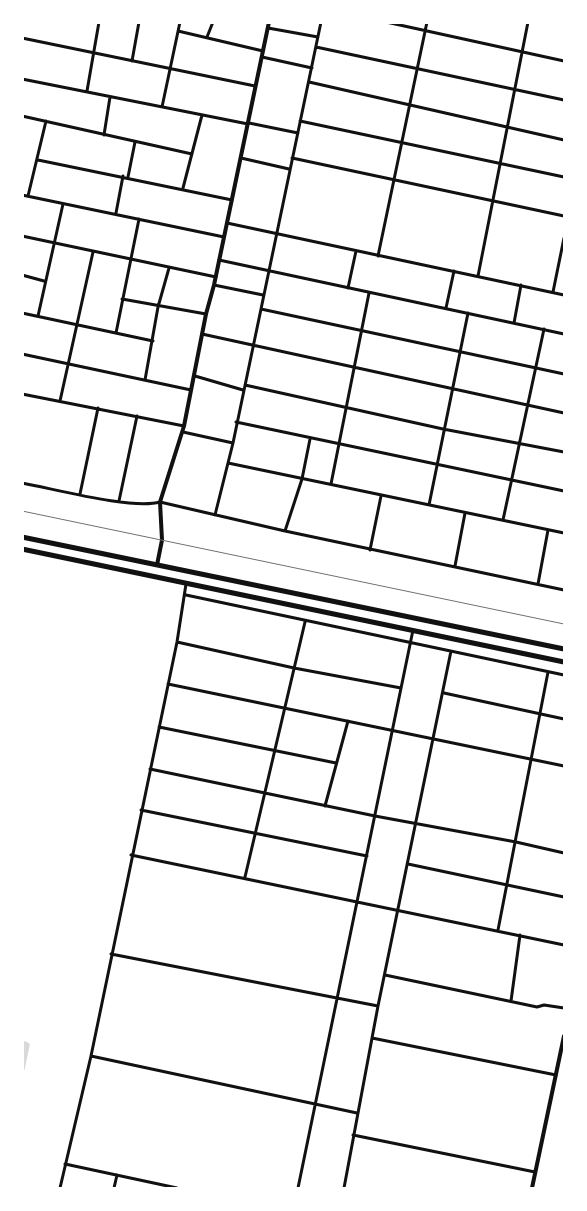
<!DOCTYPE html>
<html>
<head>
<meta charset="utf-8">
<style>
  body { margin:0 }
  #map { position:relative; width:587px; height:1211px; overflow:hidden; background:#fff; font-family:Inter,sans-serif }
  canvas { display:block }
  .frame { position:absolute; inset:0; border:24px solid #fff; pointer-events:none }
</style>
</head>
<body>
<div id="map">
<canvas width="587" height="1211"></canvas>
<div class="frame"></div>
</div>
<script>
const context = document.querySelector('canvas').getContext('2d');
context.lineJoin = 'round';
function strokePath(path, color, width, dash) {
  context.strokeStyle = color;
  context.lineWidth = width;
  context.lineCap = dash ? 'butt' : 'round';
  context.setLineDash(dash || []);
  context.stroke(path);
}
strokePath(new Path2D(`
  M22,1043l5,2 -5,24`), '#d9d9d9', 5.5);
strokePath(new Path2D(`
  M386,22l178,39
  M268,28l50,9
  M178,31l85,20
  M207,37l6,-15
  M22,38l233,48
  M316,47l248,53
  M262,57l50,11
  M132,61l7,-39
  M22,79l226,45
  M309,82l255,58
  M87,91l12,-69
  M162,107l18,-85
  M22,116l170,38
  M300,121l264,56
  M249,123l49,10
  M104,135l6,-38
  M241,158l48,11
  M292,158l272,58
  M38,160l194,40
  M128,177l7,-35
  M183,188l19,-73
  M22,195l202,42
  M28,196l18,-75
  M116,213l7,-37
  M227,223l337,72
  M22,236l194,41
  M378,256l49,-234
  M219,260l345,74
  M22,275l22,6
  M478,276l50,-254
  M214,285l49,10
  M348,288l8,-37
  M553,292l11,-54
  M122,299l84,15
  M446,308l8,-37
  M261,309l303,65
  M22,313l131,28
  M38,316l25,-112
  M514,323l7,-38
  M116,333l23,-114
  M202,334l362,79
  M22,354l169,36
  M195,376l48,14
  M145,380l13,-73 11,-39
  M245,385l198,44 121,23
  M22,394l162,32
  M60,401l33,-149
  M236,422l328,69
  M183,432l50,11
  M228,463l336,70
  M22,483c33,6 110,27 138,19l125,29 279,59
  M331,484l38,-191
  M80,494l18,-86
  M119,501l18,-85
  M429,505l39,-192
  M215,515l18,-72 88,-421
  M503,520l41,-191
  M285,531l17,-52 8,-40
  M370,550l11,-54
  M455,566l10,-53
  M538,584l10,-54
  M186,595l378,80
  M177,642l117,26 107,20
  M168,684l396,82
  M444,693l120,26
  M159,727l177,36
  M150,769l225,47 141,26 48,11
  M325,806l23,-85
  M141,810l226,46
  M131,855l433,90
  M408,864l156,33
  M245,877l60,-255
  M498,930l50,-258
  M111,954l267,52
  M385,975l152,32 7,-2 20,3
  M511,1001l9,-66
  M372,1038l184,37
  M91,1056l266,57
  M353,1135l182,37
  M65,1164l112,24
  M60,1188l31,-132 86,-414 9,-58
  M114,1188l3,-13
  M298,1188l115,-558
  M344,1188l34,-182 73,-355`), '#111', 3);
strokePath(new Path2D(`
  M157,565l5,-25 -2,-38 24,-76 22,-112 8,-29 55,-263
  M532,1188l32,-152`), '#111', 4);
strokePath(new Path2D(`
  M22,537l542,112
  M22,549l542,113`), '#111', 5);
strokePath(new Path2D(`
  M22,511l542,113`), '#707070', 1);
</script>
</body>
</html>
